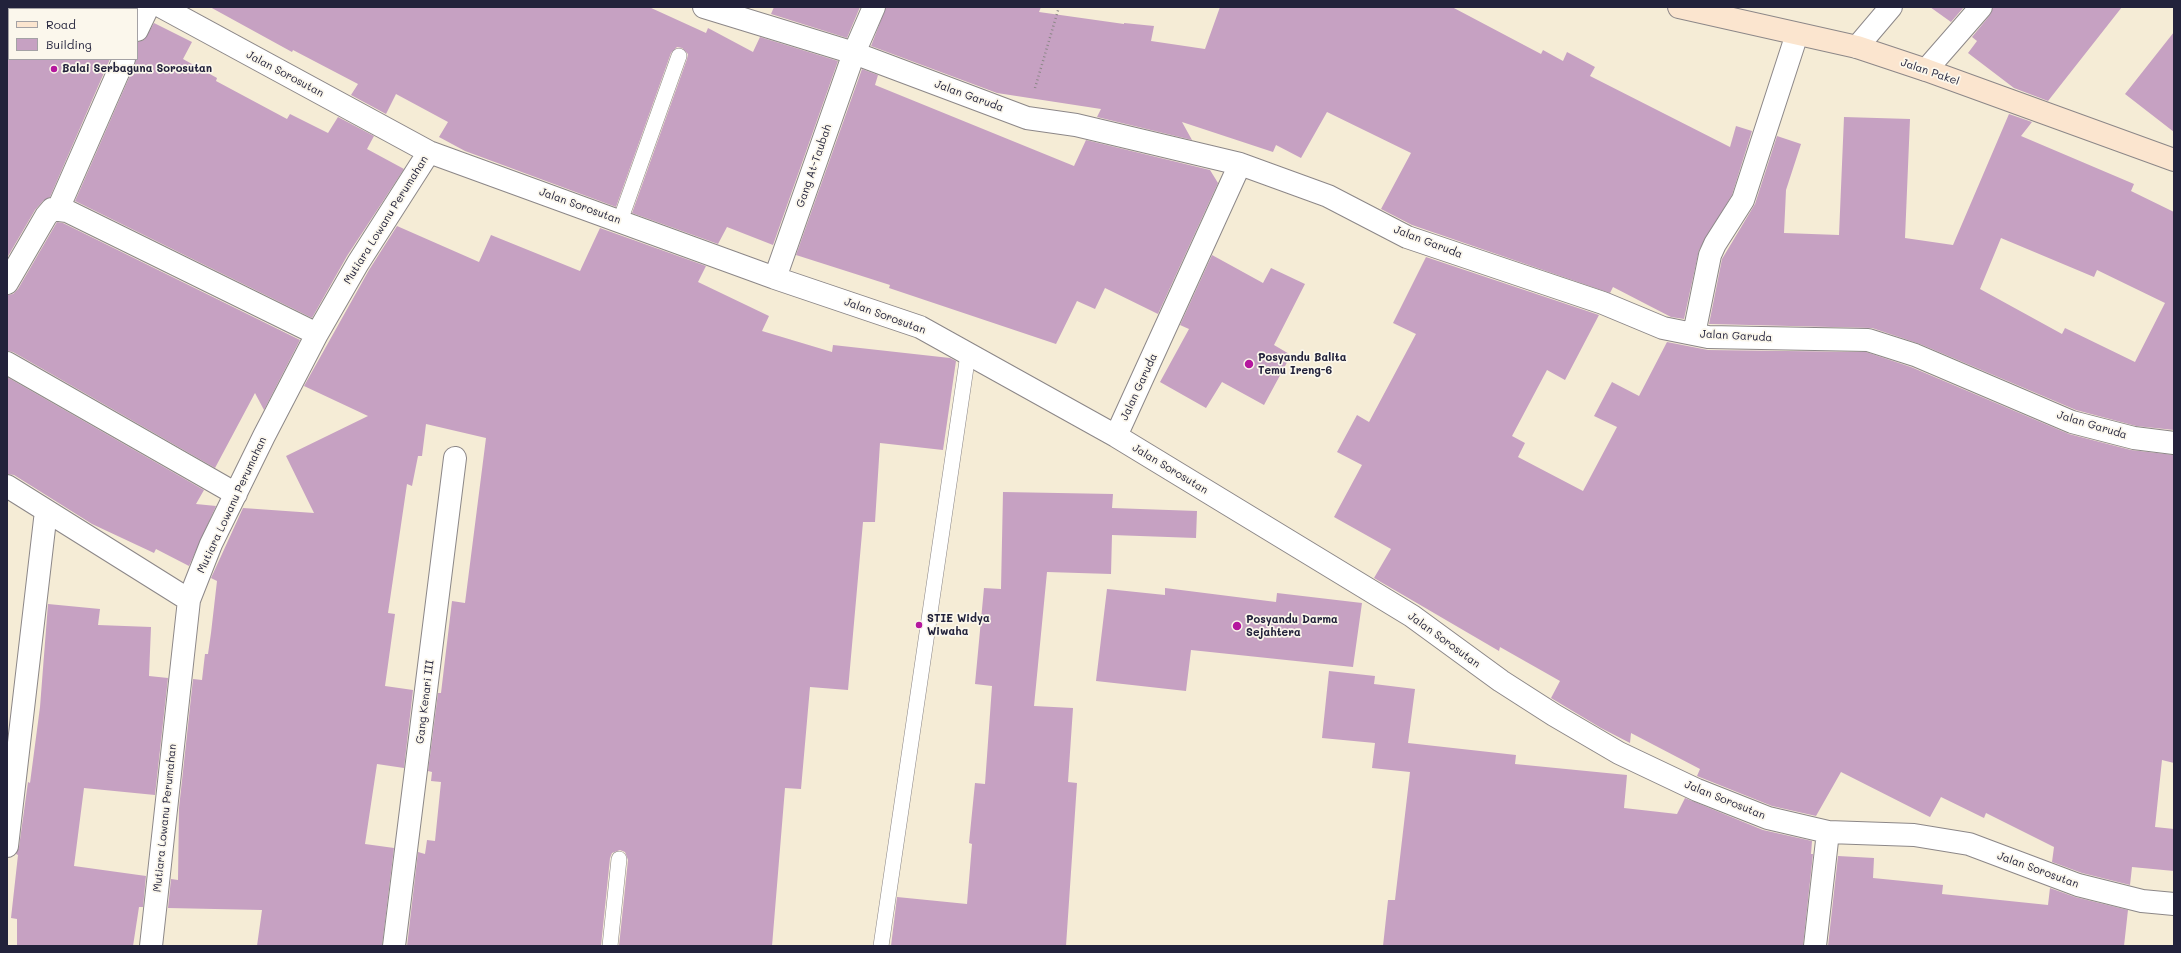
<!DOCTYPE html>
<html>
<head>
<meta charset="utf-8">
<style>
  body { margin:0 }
  #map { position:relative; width:2181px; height:953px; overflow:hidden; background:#f5ecd6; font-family:Mali,sans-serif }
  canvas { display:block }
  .frame { position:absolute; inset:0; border:8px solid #22223b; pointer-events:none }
  .legend { position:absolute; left:8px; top:8px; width:130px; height:52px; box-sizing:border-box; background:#fbf7ec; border:1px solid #a4a2a5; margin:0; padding:5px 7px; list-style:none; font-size:12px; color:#22223b }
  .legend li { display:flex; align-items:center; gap:8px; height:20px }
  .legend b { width:20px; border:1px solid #a4a2a5 }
</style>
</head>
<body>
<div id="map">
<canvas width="2181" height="953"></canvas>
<div class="frame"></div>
<ul class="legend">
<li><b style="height:5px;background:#fbe5cf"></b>Road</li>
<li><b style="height:11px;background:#c6a1c2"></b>Building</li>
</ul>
</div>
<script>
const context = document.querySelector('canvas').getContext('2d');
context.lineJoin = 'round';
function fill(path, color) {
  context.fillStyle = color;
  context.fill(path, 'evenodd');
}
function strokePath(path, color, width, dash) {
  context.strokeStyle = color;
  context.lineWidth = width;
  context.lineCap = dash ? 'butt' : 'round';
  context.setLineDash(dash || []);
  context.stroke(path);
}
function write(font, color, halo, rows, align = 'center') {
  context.font = font + ' Mali,sans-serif';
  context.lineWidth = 3.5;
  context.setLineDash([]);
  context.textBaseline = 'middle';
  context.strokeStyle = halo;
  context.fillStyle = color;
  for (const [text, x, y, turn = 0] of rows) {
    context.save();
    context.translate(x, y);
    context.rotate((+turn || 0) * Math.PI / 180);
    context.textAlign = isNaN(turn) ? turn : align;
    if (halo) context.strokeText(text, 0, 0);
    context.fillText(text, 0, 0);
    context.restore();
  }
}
fill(new Path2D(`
  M16,7h84l4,2h-89z
  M210,7h439l57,26 2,-5 45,24 7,-15 78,24 -65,184 -46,-18 -9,17 -86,-31 55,-154 1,-5 -6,-6 -5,-1 -6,6 -55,154 -151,-56 -26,-14 9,-15 -52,-28 -10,20 -35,-19 7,-11 -65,-34 -1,2z
  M774,7h86l-13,31 -76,-24z
  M886,7h155l-2,5 85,12v-1l30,3 -3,15 54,8 15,-42h232l89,47 2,-4 20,11 4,-9 28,15 -5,9 140,71 6,-21 16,5 -20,64 -33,55 -15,69 -13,-2 -58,-30 -3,6 -198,-68 -31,-16 30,-56 -84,-41 -26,46 -25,-13 -3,7 -91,-30 10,18 -95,-23 4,-8 -104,-16 -126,-47z
  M1930,7h34l-13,15z
  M1993,7h129l-74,94 -34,-13 -46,-35 9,-12 -5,-4 18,-22z
  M9,22v37h101l-60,138 -7,4 -8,9 -28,48v-232z
  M154,23l38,19 -9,17 34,19 -1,3 71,38 3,-5 38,19 10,-16 36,19 -7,13 37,20 -57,87 -35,62 -237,-117 60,-137 2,-22 7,-2z
  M2174,32v100l-49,-38z
  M862,69l16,6 -3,10 199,81 12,-26 124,30 8,13 -60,131 -53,-26 -10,21 -18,-8 -21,43 -167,-56 1,-3 -94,-30z
  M2009,114l23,8 -11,14 113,48 -3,7 43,21v218l-38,-4 -60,-16 -156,-66 -48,-16 -163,-4 13,-65 33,-55 22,-68 24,8 -15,46 -2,43 55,2 5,-118 66,2 -5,119 48,7zM2001,238l93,39 3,-7 68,33 -30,59 -70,-34 -3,6 -82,-45z
  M57,222l6,1 237,117 -36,70 -9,-17 -40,75 -202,-116 -6,-1v-56l6,-1 5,-5z
  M397,226l82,36 12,-27 89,36 20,-43 106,38 -8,16 71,34 -7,15 70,21 1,-7 117,13 6,3 -13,89 -63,-7 -5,79h-12l-15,168 -38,-3 -9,102 -16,-1 -13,158h-153l9,-86 -3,-8 -5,-2 -8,3 -2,5 -9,88h-194l11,-94 7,2 2,-14 8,1 6,-59 -10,-1 1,-9 -4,-1 10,-78h3l11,-92 13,2 21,-165 -60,-14 -4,32h-4l-6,30 -5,-2 -19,129 7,1 -10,72 28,4 -9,78 -27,-4 -12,80 29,4 -12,98h-125l5,-36 -94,-2 3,-29 7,1 1,-72 14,-129 9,1 3,-26h3l3,-21 6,-52 -6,-3 32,-70 71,5 -28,-57 82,-40 -64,-30 65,-116z
  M1212,255l51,28 8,-15 34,16 -31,61 17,10 -27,50 -42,-23 -16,26 -46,-26 29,-53 -9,-4z
  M1426,257l173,58 -34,65 -18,-10 -35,66 13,7 -7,14 65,34 34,-64 -23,-11 18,-34 27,14 28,-54 41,8 158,2 45,15 158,67 62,16 43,5v308l-12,-3 -7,67 19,2v42l-42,-4 -2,18 -48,-12 -30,-11 2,-15 -68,-34 -2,5 -43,-21 -11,20 -89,-45 -25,44 -44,-10 -75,-30 3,-7 -69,-36 -1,10 -29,-15 -50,-30 9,-17 -60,-34 -1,4 -125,-73 17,-29 -57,-32 28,-52 -25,-13 20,-37 12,7 47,-88 -23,-11z
  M7,377l197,113 -8,14 20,2 -27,60 -33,-17 -2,4 -62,-29 -78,-49 -7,-1z
  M1003,492l110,2 -1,14 85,3 -1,27 -84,-3 -1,39 -64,-2 -13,134 39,2 -5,74 9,1 -11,163h-175l6,-49 70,7 5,-60 -3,-1 6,-60 10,1 7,-98 -17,-2 9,-96 17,1z
  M1165,588l111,14 1,-9 85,10 -9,64 -162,-17 -5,41 -90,-10 11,-92 58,6z
  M48,604l52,5 -2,16 53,2 -2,49 19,2 -13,117 -71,-7 -10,78 72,10 -3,31h-4l-6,39h-116v-27l-6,-1 7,-63 -2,-1 3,-7 9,-65 2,1 10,-76z
  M1329,671l46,5 -1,8 41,5 -7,54 108,12 -1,9 112,11 -3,33 53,6 8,-16 78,32 49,11 -1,13h2l-10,92h-420l5,-46h7l15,-128 -38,-4 3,-25 -53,-5z
  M1838,856l36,2 -1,20 70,7 -1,9 106,11 2,-17 25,9 53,13 -4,36h-296z`), '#c6a1c2');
const lane = new Path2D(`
  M620,221l59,-165
  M610,946l9,-87
  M881,946l87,-592`);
const street = new Path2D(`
  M162,7l267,145 346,126 145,49 196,109 296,180 89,65 53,34 65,38 78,37 71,28 60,14 86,3 55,9 109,41 64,16 32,3
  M704,7l150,46 173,65 49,7 164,39 88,32 79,41 196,66 60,25 45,9 160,3 47,15 157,67 62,16 40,5
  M137,30l11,-23
  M1857,47l34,-40
  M1926,70l55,-63
  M58,209l66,-150
  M775,278l79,-225 20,-46
  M7,283l39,-67 6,-7 15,2 250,123
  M1694,334l16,-79 5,-11 28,-44 54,-166
  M7,363l229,131
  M1116,436l124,-272
  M7,486l182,114
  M7,846l39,-335
  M151,946l38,-346 22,-56 53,-108 53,-102 41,-71 71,-111
  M394,946l61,-488
  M1815,946l13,-114`);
const secondary = new Path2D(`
  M1679,7l178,40 69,23 248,90`);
strokePath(lane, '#8c8788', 16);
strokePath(street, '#8c8788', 24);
strokePath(secondary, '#8c8788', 24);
strokePath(new Path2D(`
  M1035,88l24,-81`), '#8c8788', 2.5, [1, 3]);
strokePath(lane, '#fff', 15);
strokePath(street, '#fff', 22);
strokePath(secondary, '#fbe5cf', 22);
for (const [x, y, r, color] of [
  [54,69,4,"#b5179e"],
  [1249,364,5,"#b5179e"],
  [919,625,4,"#b5179e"],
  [1237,626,5,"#b5179e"]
]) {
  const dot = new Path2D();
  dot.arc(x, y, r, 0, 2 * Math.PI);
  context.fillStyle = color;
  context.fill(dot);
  strokePath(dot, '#fbf7ec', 1.5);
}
write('bold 11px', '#22223b', '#fbf7ec', [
  ["Balai Serbaguna Sorosutan",62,69],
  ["Posyandu Balita",1258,358],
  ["Temu Ireng-6",1258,371],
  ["STIE Widya",927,619],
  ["Wiwaha",927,632],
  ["Posyandu Darma",1246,620],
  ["Sejahtera",1246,633]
], 'left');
write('11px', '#22223b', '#fbf7ec', [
  ["Jalan Pakel",1930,72,19],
  ["Jalan Sorosutan",285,74,28],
  ["Jalan Garuda",969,96,20],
  ["Gang At-Taubah",814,166,-71],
  ["Jalan Sorosutan",580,206,20],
  ["Mutiara Lowanu Perumahan",386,220,-58],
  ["Jalan Garuda",1428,242,21],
  ["Jalan Sorosutan",885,316,20],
  ["Jalan Garuda",1736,336,3],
  ["Jalan Garuda",1139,387,-65],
  ["Jalan Garuda",2092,425,17],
  ["Jalan Sorosutan",1170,469,31],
  ["Mutiara Lowanu Perumahan",232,505,-65],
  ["Jalan Sorosutan",1444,640,36],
  ["Gang Kenari III",425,702,-83],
  ["Jalan Sorosutan",1725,800,22],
  ["Mutiara Lowanu Perumahan",165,818,-84],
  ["Jalan Sorosutan",2038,870,20]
]);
</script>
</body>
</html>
